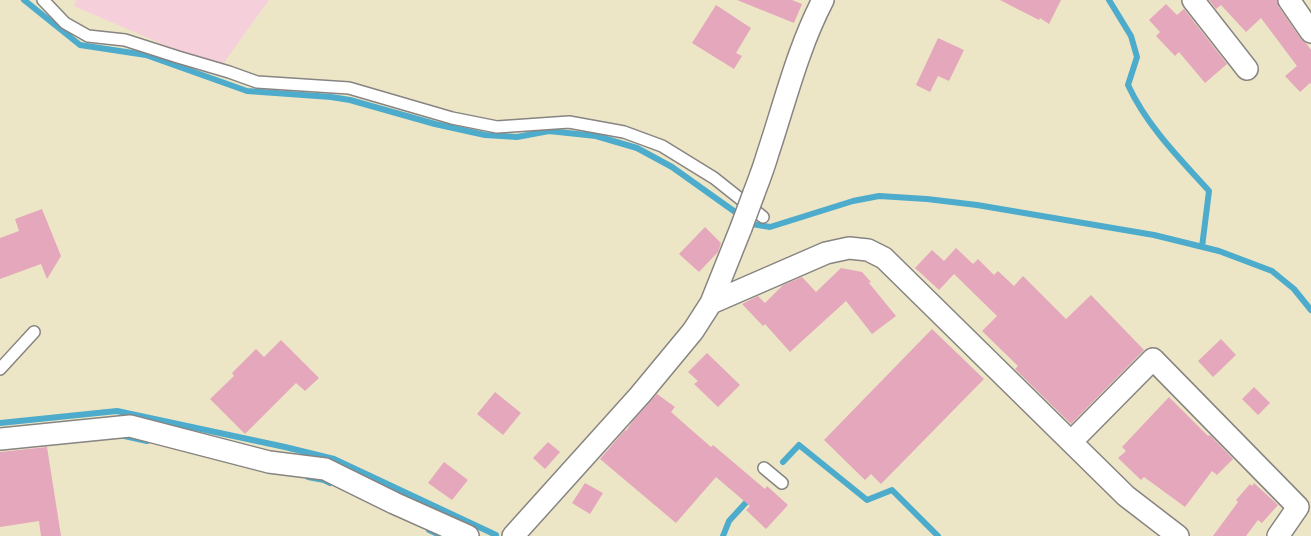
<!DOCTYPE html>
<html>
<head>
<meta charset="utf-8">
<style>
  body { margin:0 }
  canvas { display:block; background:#ece6c7 }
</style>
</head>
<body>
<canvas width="1311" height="536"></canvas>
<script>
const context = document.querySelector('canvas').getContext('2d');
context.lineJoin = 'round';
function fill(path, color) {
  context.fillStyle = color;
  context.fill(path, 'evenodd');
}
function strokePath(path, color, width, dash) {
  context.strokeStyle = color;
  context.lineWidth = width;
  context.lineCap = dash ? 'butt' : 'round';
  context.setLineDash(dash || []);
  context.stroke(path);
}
fill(new Path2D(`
  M76,0h193l-46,64 -33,-8 -116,-50z`), '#f5cfda');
strokePath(new Path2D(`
  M24,0l56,45 66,10 101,36 84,6 19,3 85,24 50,11 32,2 32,-6 47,5 41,12 35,19 80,57 18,3 83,-26 26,-5 48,3 50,6 177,30 65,16 53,20 22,18 17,21
  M1109,0l22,36 6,21 -9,28c19,41 51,73 81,106l-7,56
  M0,423l117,-12 168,36 49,12 162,76
  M120,435l27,6
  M783,462l16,-17 68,55 25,-10 46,46
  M308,477l16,3 6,3
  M429,530l13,6
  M723,536l6,-15 22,-24`), '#4daccb', 6);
fill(new Path2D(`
  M737,0h55l10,4 -8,19z
  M1000,0h61l-12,24 -9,-6 -1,2z
  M1209,0h68l2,7 22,32 5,4 5,7v34l-1,-1 -10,9 -15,-16 12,-10 -36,-48 -15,14 -25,-27 -5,4z
  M1166,4l11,11 7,-6 43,55 -22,19 -26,-31 -4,4 -19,-20 4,-4 -11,-12z
  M716,5l35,23 -15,25 6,3 -8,13 -42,-26z
  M938,38l26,12 -15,31 -11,-5 -8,16 -14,-7z
  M42,209l19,47 -14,23 -6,-15 -41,15v-41l19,-7 -4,-12z
  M705,227l16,16 -3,9 -19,20 -20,-18z
  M956,248l17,16 5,-5 16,16 4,-4 16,15 9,-10 43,43 25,-24 53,55 -73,74 -56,-55 3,-3 -36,-35 15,-15 -43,-42 -15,16 -24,-22 17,-18 12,11z
  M841,268l21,4 9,10 -2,1 27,33 -24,18 -26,-33 -56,51 -25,-28 -2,2 -21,-22 16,-8 7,7 18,-18 19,-8 14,15z
  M932,329l52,50 -103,105 -10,-10 -6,6 -41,-40z
  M1221,339l15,16 -23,22 -15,-16z
  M281,340l38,38 -14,13 -9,-8 -51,51 -35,-35 24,-23 -2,-3 24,-24 8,8z
  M707,353l33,32 -22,22 -24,-23 4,-3 -10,-9z
  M1254,387l16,16 -12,12 -16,-16z
  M495,392l26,21 -18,22 -26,-21z
  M657,394l18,13 -4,5 40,35 2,-2 52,44 2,-3 21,19 -22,24 -20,-19 4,-4 -34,-29 -40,46 -76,-64 25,-29 1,1 6,-9z
  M1169,397l39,39 2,-1 23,24 -16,16 -5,-4 -27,36 -41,-30 -3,3 -23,-22 8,-7 -4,-4z
  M548,442l12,10 -15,17 -12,-11z
  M47,447l14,89h-20l-2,-15 -39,6v-75z
  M444,462l24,18 -16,20 -24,-17z
  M585,483l18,10 -13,21 -18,-11z
  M1254,483l24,22 -16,18 -4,-3 -12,16h-33l25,-34 -2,-2 14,-16 2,2z`), '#e4a7bb');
const lane = new Path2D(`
  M43,0l22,23 23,13 37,4 53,17 51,15 28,10 92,6 103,30 45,9 72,-5 55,10 38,14 52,32 49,39
  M0,369l34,-37
  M764,468l18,15`);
const street = new Path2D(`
  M1193,0l54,69
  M1289,0l22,32
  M754,193c5,-13 10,-26 14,-40 17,-51 30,-105 55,-153
  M711,303l115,-50 23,-5 19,2 16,8 242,238 52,40
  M0,439l130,-13 139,36 56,7 69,34 74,33
  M1071,442l82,-83 145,148 -20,29
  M513,536l127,-141 53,-64 18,-28 30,-75`);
strokePath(lane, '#878481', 14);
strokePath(street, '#878481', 24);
strokePath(lane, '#fff', 11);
strokePath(street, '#fff', 21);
const streetBridge = new Path2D(`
  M741,228l13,-35`);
strokePath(streetBridge, '#878481', 24, []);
strokePath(streetBridge, '#fff', 21);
</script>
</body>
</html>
